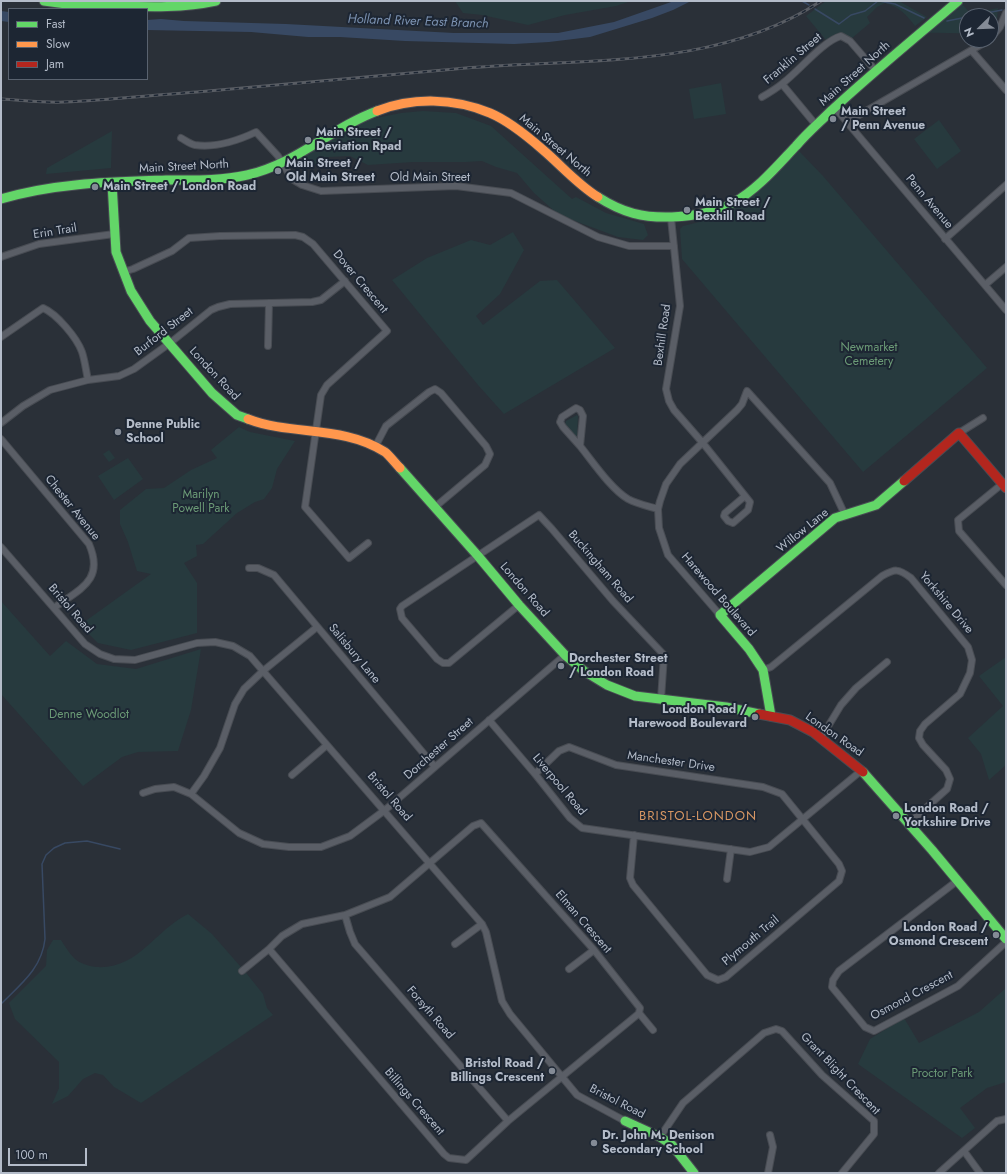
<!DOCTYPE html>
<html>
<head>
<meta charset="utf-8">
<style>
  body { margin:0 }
  #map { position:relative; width:1007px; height:1174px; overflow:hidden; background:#2a3038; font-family:Jost,sans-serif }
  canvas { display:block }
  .frame { position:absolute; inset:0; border:2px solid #b4bcc9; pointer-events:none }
  .legend { position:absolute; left:8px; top:8px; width:140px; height:72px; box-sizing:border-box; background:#1d2633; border:1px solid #59626f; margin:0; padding:5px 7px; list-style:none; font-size:12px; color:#b4bcc9 }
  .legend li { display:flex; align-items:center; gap:8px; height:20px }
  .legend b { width:20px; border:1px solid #59626f }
  .north { position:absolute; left:959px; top:8px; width:40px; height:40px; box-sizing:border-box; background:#1d2633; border:1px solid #59626f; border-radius:50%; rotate:247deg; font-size:11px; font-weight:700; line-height:16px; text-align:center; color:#b4bcc9 }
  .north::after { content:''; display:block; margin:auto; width:14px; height:18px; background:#848b96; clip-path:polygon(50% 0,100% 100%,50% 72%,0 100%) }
  .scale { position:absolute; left:8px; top:1148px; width:79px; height:18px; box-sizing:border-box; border:2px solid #b4bcc9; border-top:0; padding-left:5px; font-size:12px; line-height:14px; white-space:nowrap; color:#b4bcc9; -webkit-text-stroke:3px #1d2633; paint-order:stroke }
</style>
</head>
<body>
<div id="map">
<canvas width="1007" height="1174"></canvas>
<div class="frame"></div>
<ul class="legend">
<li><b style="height:5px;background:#63d668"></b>Fast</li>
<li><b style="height:5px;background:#ff974d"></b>Slow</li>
<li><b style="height:5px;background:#b3261e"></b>Jam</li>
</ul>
<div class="north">N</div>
<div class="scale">100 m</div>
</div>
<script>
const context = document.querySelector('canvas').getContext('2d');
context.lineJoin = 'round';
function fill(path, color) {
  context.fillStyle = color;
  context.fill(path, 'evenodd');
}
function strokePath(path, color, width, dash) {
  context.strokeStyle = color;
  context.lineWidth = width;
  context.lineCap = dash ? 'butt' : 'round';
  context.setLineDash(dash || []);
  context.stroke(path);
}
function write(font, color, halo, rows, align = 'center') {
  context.font = font + ' Jost,sans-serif';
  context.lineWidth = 4;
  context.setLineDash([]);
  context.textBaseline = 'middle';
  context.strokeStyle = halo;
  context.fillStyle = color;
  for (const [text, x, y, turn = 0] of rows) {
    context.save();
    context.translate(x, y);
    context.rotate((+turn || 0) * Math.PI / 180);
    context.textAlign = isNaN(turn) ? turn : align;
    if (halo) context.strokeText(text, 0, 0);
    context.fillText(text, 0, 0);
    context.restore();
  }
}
fill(new Path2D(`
  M455,1h176l-15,5 -51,9 -37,10 -46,-10 -19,-2z
  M826,1h73l28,16 -12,9c-9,-12 -16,-19 -30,-23l-8,4 -10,10 3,6 -18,15c-10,-6 -16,-4 -26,2l-20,-24z
  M962,4l9,10 27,-6 -1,11 -6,9v-12h-24v17c-13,1 -26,-1 -39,0z
  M721,83l5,31 -32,5 -5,-30z
  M423,111l33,2 35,13 81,73 4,-2 30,16 38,11 4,11 -5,5 -25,-3 -59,-22 -25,-22 -17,-20 -21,-6 -14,-6 -16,1h-53l-45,3 -18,-9 -21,1 -22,12 -6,-11 65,-38 35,-7z
  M939,120l22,31 -24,18 -23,-30z
  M112,131l-1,37 -65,6 1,-6z
  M799,151l24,25 164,192 -124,104 -181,-213 -2,-30 3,-3c11,-3 22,-5 32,-9 35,-13 59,-40 84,-66z
  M513,232l11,18 -24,44 -24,22 7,9 57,-44 17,-1 58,68 -111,66 -26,-29 -86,-105 35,-22 44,-18 19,5z
  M577,415l1,1 -1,21 -1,1 -11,-14 1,-3z
  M239,427l11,5 45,9 -18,28 -5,19 -8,11 -9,3 -18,11 -34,31 -7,1 1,11 -13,7 13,20v50l-66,17 -33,-7 -18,-18 71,-51 -14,-3 -9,-29 -8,-18v-14l26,-21 18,-1 27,-18 26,-12 -6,-8z
  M109,450l6,8 -6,4 -6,-8z
  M128,458l15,21 -29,21 -16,-24z
  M1,601l49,55 16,-15 31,23 39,5 65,-20 -10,61 -13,41 -40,1 -16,5 -39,29 -82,-92z
  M1006,657v108l-17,15 -8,-26 -13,-16 35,-32 -24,-30z
  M188,914l24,20 35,40 16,20 4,14 6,7 -132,88 -27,-16 -11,-12 -8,-2 -12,6 -15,17 -16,8 7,-16v-26l-44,-43 -6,-16 37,-37 1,-16 6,-10h8c4,6 8,13 13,18 5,5 14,8 22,9 42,3 59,-37 92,-53z
  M1006,988v94l-19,6 -27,20 15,20 -13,10 -104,-74 12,-25 34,-21 15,25 60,-31z`), '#273a3e');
fill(new Path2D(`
  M674,1h17l-18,9 -21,8 -62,19 -41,5 -35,2 -109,-3 -65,-4h-32l-57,-5 -104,-2v-10l14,-1 23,2 102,3 168,9h104l56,-11z
  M1,11l8,1v10l-8,-1z`), '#384963');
strokePath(new Path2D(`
  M802,1l7,4
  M879,1l16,3 29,14
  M815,9l24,15 12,-9 14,-4 13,-10
  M971,16l31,-6
  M947,21l20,-4
  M1,1004c20,-20 41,-36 44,-65l-3,-75 4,-9 8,-7 11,-5 22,-2 33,8`), '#384963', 1.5);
const street = new Path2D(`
  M991,38l9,-11 6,-14
  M972,51l34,39
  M782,84l34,41
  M762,97c7,-4 15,-9 21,-14 16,-12 40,-42 58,-47l9,5 26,30
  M835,108l171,202
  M847,122l142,-82
  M181,138c4,2 9,6 14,7 21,3 42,-4 61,-13l22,24 14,23 10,6 19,6 135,-5 55,7 87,44 31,9h45
  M671,218l9,88 -14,83 3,12 5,9 28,32 48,60 -2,8 -15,13 -5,-2 -4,-5 1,-3 20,-17
  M945,239l61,-54
  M1,257l38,-13 75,-10
  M123,272l10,-3 39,-18 17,-13 31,-2 75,-1 8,2 10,7 74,87 -60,54 -6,10 -16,112 44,51 19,-15
  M985,285l21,-18
  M1,337l42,-29c14,6 34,30 39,44 3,9 4,19 6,28
  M268,346l1,-43
  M1,423l22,-17 27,-16 38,-10 31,-4 15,-7 36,-26 41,-33 7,-3 12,-3 82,-2 9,-2 24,-19
  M959,433l24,-15
  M1,439l88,105c16,37 -10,45 -35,64
  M580,446l-17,-19 -3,-5 2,-5 14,-9 4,2 3,6 -3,30c13,16 31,43 48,53 9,5 20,7 30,10
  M375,447l11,-21 43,-34 6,-3 6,4 45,53 4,8 -5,11 -50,42
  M1002,484l-44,36 1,11 47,54
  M1,547l84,97 15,10 14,5 21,1 62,-17 18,-1 18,4 17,10 232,268 4,8 16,69 8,13 67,81 48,26
  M249,568h9l16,7 161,192
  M519,605l-70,58h-6l-6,-4 -35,-41 -2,-9 2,-3 137,-91 13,14 61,72 51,54 -3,44
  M720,615l-52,-60 -9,-27 -1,-19 2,-8 6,-17 14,-20 57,-54 5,-6 5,-13 83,92 15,32
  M763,670l8,-3 111,-91c13,-7 16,-8 29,2l57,69 4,13 -2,13 -10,21 -35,30 -5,7 -1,7 4,7 23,25 4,9 -3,10 -39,35
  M489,720l46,54 35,44 12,10 168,24 19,-5 93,-77
  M821,738l20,-33 15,-17 31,-26
  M535,774l24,-23 10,-4 47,18 147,22 19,7 57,70 3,7 -3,10 -113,96 -8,3 -11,-5 -74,-90 -3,-7 4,-43
  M292,775l35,-30
  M143,793l12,-4 19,-2 17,7 48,39 24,11 26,3h32l29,-11 35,-26 180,-155
  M191,794l13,-18 16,-28 15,-44 9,-15 19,-18 54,-44
  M481,823l113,127 46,58 -1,5 -2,2 -129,106 -42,39 -17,-2 -5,-4 -175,-205 13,-13 20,-12 43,-9 45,-18 83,-71z
  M727,879l4,-30
  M957,881l-118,90 -6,9 -1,7 33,40 9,4 84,-45 48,-44
  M345,915l5,17 5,12 153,177
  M455,944l27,-20
  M569,969l25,-19
  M242,971l27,-22
  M639,1013l14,17
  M660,1137l23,-34 81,-70 12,-4 6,2 40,44 52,46v13l-32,39
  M964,1151l16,22
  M768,1173l5,-26 -3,-12
  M939,1173l58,-52 9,-2`);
const fast = new Path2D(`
  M44,1c25,4 49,5 74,5 33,1 65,2 98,-5
  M112,183l4,69 15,39 19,30 62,72 25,22 11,4
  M598,197c25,16 45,21 74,20 20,-1 43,-4 61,-14 25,-14 44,-37 63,-57 11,-13 24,-24 36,-36 41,-38 84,-73 126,-109
  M1,199c54,-16 109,-17 165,-19 27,0 54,1 81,-5 49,-11 84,-47 130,-64
  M400,468l78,88 41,49 46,50 19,16 23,14 28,11 91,11 33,7
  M771,716l-8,-46 -14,-21 -29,-34 115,-97 41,-13 28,-24
  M863,772l69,78 74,89
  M625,1121l35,16 12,8 22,28`);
const slow = new Path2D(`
  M377,111c36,-14 77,-13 113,2 19,8 36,22 52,36 19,16 35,35 56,48
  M248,419c44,17 95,6 137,33 5,4 10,11 15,16`);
const jam = new Path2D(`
  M904,481l55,-48 47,55
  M759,714l31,6 23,12 50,40`);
strokePath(street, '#484c53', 8);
strokePath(fast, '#484c53', 11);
strokePath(slow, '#484c53', 11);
strokePath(jam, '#484c53', 11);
strokePath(street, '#5a5e66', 6);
strokePath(fast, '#63d668', 9);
strokePath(slow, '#ff974d', 9);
strokePath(jam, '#b3261e', 9);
const rail = new Path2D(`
  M1,99c21,1 42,4 63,3 44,-2 89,-7 133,-10 86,-7 172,-15 258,-23 122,-12 259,3 366,-68`);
strokePath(rail, '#595d64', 3);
strokePath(rail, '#1d2633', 1.5, [4.5]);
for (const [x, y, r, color] of [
  [833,119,4,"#848b96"],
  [308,140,4,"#848b96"],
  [278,171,4,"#848b96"],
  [95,187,4,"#848b96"],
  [687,210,4,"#848b96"],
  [118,432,4,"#848b96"],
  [561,666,4,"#848b96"],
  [755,717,4,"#848b96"],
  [896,816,4,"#848b96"],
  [996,935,4,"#848b96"],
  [552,1071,4,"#848b96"],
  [594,1143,4,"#848b96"]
]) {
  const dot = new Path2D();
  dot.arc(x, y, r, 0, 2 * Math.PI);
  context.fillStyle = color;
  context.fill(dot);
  strokePath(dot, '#1d2633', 1.5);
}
write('12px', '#b4bcc9', '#1d2633', [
  ["Franklin Street",793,59,-40],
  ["Main Street North",855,74,-42],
  ["Main Street North",555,146,40],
  ["Main Street North",184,167,-3],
  ["Old Main Street",430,178],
  ["Penn Avenue",929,202,50],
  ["Erin Trail",55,232,-9],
  ["Dover Crescent",360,282,50],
  ["Burford Street",164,332,-38],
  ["Bexhill Road",663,335,-82],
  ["London Road",214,374,47],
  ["Chester Avenue",72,508,51],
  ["Willow Lane",803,531,-39],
  ["Buckingham Road",600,567,49],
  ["London Road",524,590,49],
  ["Harewood Boulevard",718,595,49],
  ["Yorkshire Drive",946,603,50],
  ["Bristol Road",70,609,49],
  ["Salisbury Lane",354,654,50],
  ["London Road",834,735,35],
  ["Dorchester Street",439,749,-41],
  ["Manchester Drive",671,762,8],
  ["Liverpool Road",559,785,50],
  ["Bristol Road",389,797,49],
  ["Elman Crescent",583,922,49],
  ["Plymouth Trail",751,941,-40],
  ["Osmond Crescent",912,996,-28],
  ["Forsyth Road",430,1013,49],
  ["Grant Blight Crescent",840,1074,46],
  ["Billings Crescent",414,1102,49],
  ["Bristol Road",617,1102,27]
]);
write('bold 12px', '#b4bcc9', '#1d2633', [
  ["Main Street",841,112],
  ["/ Penn Avenue",841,126],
  ["Main Street /",316,133],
  ["Deviation Rpad",316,147],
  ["Main Street /",286,164],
  ["Old Main Street",286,178],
  ["Main Street / London Road",103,187],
  ["Main Street /",695,203],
  ["Bexhill Road",695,217],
  ["Denne Public",126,425],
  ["School",126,439],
  ["Dorchester Street",569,659],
  ["/ London Road",569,673],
  ["London Road /",747,710,"right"],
  ["Harewood Boulevard",747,724,"right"],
  ["London Road /",904,809],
  ["Yorkshire Drive",904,823],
  ["London Road /",988,928,"right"],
  ["Osmond Crescent",988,942,"right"],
  ["Bristol Road /",544,1064,"right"],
  ["Billings Crescent",544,1078,"right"],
  ["Dr. John M. Denison",602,1136],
  ["Secondary School",602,1150]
], 'left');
write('12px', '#6b9a76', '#1d2633', [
  ["Newmarket",869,348],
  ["Cemetery",869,362],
  ["Marilyn",201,495],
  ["Powell Park",201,509],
  ["Denne Woodlot",89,715],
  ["Proctor Park",942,1074]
]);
write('italic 13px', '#7c92b1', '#1d2633', [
  ["Holland River East Branch",418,22,2]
]);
context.letterSpacing = '1px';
write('13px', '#d59563', '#1d2633', [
  ["BRISTOL-LONDON",698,817]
]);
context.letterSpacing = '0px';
</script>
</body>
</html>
